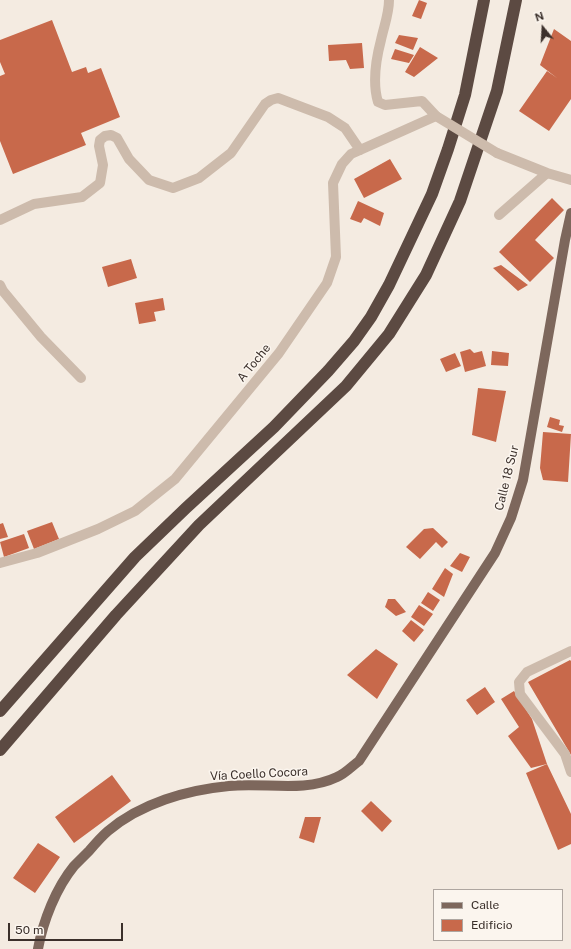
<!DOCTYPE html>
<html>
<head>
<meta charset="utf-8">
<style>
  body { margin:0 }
  #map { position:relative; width:571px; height:949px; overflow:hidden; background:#f4ebe1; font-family:"Public Sans",sans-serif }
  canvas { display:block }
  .legend { position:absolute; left:433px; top:889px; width:130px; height:52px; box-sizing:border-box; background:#fbf5ee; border:1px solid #aea6a0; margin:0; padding:5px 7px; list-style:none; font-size:12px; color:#3b302b }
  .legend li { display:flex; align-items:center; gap:8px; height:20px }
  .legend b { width:20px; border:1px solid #aea6a0 }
  .north { position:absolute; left:523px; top:8px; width:40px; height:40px; -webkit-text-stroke:3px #fbf5ee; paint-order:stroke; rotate:342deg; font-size:11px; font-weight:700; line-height:16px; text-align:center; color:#3b302b }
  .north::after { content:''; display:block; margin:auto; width:14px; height:18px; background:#3b302b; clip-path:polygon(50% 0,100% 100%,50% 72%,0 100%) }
  .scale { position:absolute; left:8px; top:923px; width:115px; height:18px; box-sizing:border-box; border:2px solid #3b302b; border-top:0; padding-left:5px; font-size:12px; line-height:14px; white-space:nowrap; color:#3b302b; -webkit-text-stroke:3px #fbf5ee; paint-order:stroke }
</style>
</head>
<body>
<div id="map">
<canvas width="571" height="949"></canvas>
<ul class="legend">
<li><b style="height:5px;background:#7d675c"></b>Calle</li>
<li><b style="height:11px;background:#c8694b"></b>Edificio</li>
</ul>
<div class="north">N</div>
<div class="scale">50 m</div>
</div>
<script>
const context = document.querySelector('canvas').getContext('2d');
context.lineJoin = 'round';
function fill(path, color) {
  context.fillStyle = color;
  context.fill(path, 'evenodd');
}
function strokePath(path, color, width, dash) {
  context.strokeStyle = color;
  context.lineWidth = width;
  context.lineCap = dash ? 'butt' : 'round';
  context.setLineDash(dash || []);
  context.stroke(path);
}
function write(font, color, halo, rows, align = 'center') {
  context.font = font + ' "Public Sans",sans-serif';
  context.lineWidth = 3;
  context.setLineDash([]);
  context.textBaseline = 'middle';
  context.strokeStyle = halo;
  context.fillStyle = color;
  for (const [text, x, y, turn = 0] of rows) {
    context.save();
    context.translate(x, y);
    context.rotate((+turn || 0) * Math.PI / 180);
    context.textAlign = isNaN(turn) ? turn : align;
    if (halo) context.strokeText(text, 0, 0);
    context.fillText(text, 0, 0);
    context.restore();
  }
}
fill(new Path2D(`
  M419,0l8,3 -6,16 -9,-3z
  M52,20l20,52 14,-5 2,6 13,-5 19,49 -39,16 5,12 -73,29 -13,-33v-65l5,-2 -5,-12v-22z
  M554,29l17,12v58l-22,32 -30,-20 28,-40 10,7 -17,-13z
  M399,35l19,3 -5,12 -18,-7z
  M362,43l2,25 -14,1 -4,-9 -17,1 -1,-16z
  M420,47l18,11 -24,19 -9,-5z
  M395,49l19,6 -5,8 -18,-4z
  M390,159l12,20 -38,19 -10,-19z
  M552,198l12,12 -29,30 19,18 -24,24 -31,-30z
  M358,201l26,12 -4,13 -16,-8 -3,5 -11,-4z
  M131,259l6,19 -29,9 -6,-20z
  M501,265l27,20 -10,6 -25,-23z
  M163,298l2,12 -11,2 2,9 -17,3 -4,-21z
  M470,349l4,4 8,-2 4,15 -21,6 -5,-20z
  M492,351l17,2 -1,13 -17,-1z
  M455,353l6,13 -15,6 -6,-13z
  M478,388l28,3 -10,51 -24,-7z
  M550,417l10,3 -1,5 5,1 -2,6 -15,-5z
  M543,432l28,2 -3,48 -25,-2 -3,-12z
  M52,522l7,17 -25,10 -7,-18z
  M3,523l5,14 -8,2v-15z
  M433,528l15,14 -6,6 -6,-6 -16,17 -14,-12 18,-18z
  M24,534l5,14 -25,9 -4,-15z
  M460,553l10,4 -8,15 -12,-6z
  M445,568l8,6 -9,23 -12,-8z
  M428,592l12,8 -7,11 -12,-8z
  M388,599h7l11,13 -10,4 -11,-9z
  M419,605l14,9 -9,12 -13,-9z
  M411,620l13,10 -10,12 -12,-11z
  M376,649l22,15 -21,35 -30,-24z
  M570,660l1,1v94l-43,-73z
  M485,687l10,15 -18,13 -11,-15z
  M514,691l18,28 15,45 -16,4 -23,-32 11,-9 -18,-28z
  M547,764l24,50v30l-13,6 -32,-77z
  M112,775l19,26 -57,42 -19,-26z
  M371,801l21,20 -10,11 -21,-21z
  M305,817h16l-7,26 -15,-5z
  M38,843l22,14 -25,36 -22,-15z`), '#c8694b');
strokePath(new Path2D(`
  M497,153l50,20 24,7
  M499,215l48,-42
  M0,220l34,-16 48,-7 18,-14 3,-18 -4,-19 1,-6 5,-4 6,-1 6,3 12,21 20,21 24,8 26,-10 32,-25 34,-49 6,-4 7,-2 50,19 17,11 15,22
  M0,285l3,6 38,46 40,41
  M0,563l37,-10 61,-24 37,-18 40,-32 104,-126 48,-70 9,-26 -3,-74 9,-19 9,-10 9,-4 76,-34 -14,-15 -37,4 -7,-3c-6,-20 -2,-43 3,-62 3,-14 8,-26 8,-40
  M571,651l-44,21 -8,10 1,12 45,60 6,18`), '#cdbbac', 10);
strokePath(new Path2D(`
  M38,949c5,-28 18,-61 36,-83 5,-5 10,-10 15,-15 6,-7 12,-14 19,-20 33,-28 79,-41 121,-45 35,-4 75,7 108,-9 8,-3 15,-11 22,-16l136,-208 16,-35 12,-38 42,-240 6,-27`), '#7d675c', 10);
strokePath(new Path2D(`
  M0,711l135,-154 51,-49 88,-81 54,-56 26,-30 17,-24 18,-32 43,-91 16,-45 17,-54 19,-95
  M0,750l116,-135 83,-90 147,-139 43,-52 37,-59 34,-74 37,-110 19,-91`), '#5c4a42', 12);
strokePath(new Path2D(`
  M436,116l61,37`), '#cdbbac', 10);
write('12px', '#3b302b', '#fbf5ee', [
  ["A Toche",254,363,-51],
  ["Calle 18 Sur",507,478,-76],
  ["Vía Coello Cocora",259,774,-3]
]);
</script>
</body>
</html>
